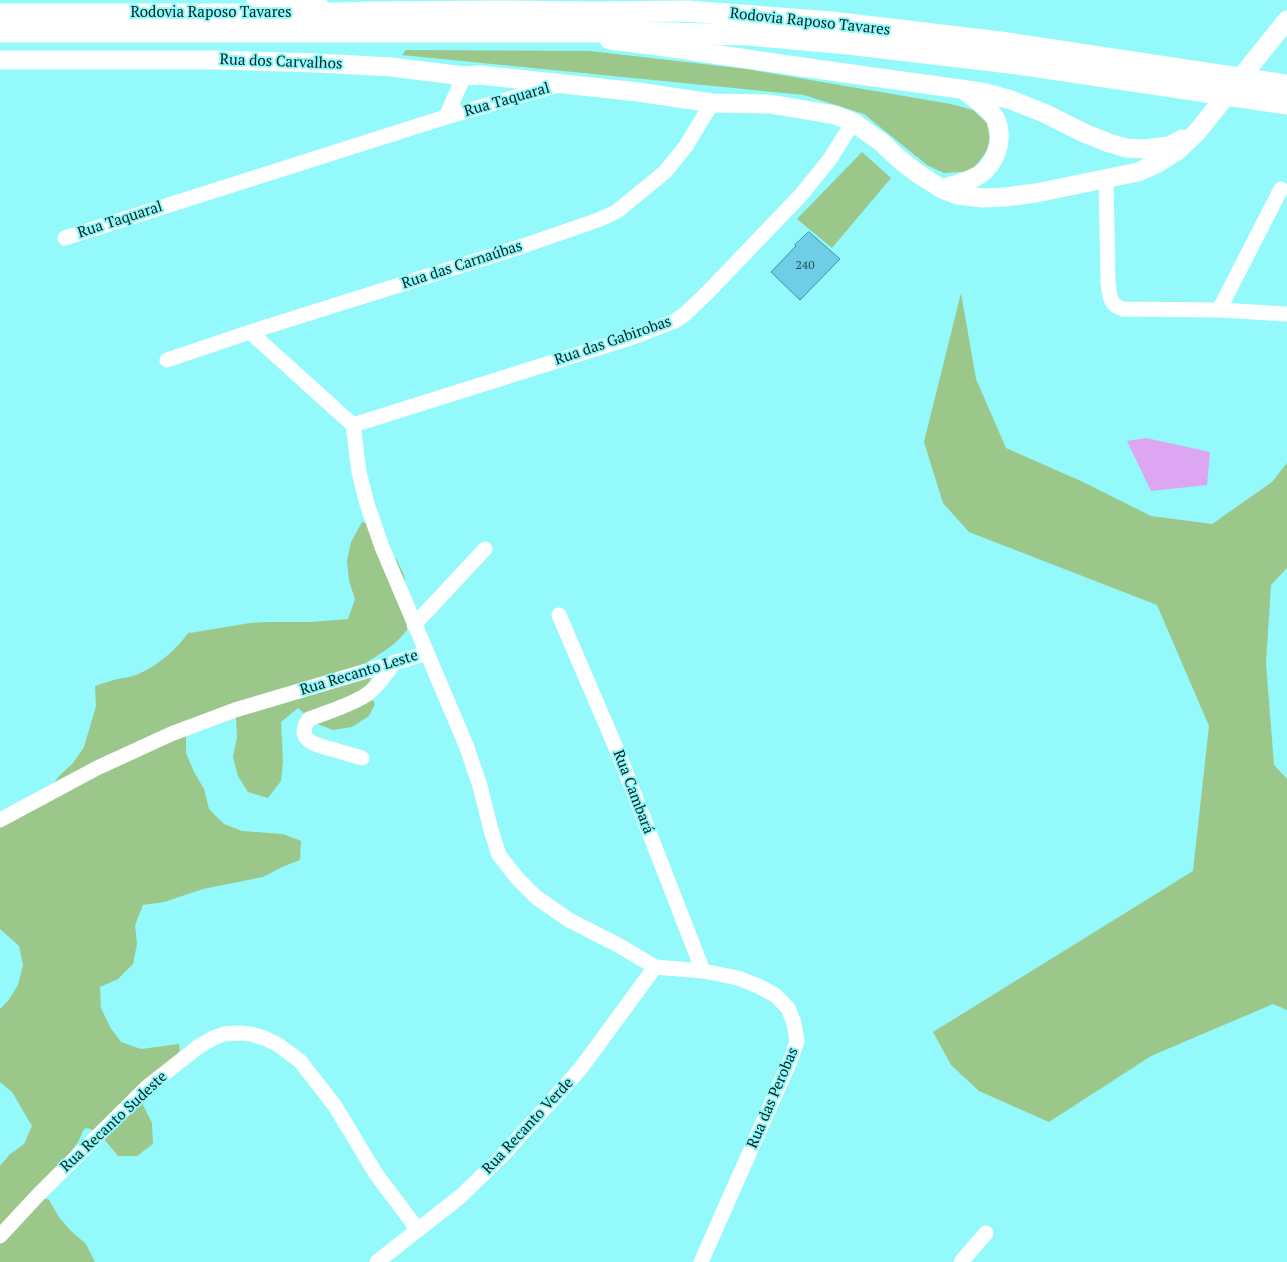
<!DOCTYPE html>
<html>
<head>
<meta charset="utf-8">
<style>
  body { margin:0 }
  canvas { display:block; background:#94f9fa }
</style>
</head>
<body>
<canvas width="1287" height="1262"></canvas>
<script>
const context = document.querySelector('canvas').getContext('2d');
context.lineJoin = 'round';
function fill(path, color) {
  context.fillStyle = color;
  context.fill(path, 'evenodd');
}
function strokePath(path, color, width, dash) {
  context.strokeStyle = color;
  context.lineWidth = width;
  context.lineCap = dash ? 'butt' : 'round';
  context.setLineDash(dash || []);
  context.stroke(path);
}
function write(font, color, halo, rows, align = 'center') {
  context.font = font + ' "PT Serif",serif';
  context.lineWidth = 4;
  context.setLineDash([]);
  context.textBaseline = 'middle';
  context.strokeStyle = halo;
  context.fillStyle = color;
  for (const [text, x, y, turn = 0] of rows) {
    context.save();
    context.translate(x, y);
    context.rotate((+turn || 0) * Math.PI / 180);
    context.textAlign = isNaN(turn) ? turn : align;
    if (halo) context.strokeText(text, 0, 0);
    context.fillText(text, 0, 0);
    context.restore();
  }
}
fill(new Path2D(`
  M406,50l184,1 156,18 205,35 22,6 14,13 4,22 -19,26 -28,2 -17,-8 -63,-51 -60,-19 -402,-40z
  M862,152l29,26 -59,70 -35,-29z
  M961,293l15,86 30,69 77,34 68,34 61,8 60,-42 15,-19v105l-16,17 -5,78 8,102 13,14v231l-14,-6 -122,52 -102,66 -70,-31 -28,-26 -18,-33 260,-161 16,-145 -52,-121 -188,-73 -26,-29 -19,-61z
  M362,522l4,1 28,36 2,-1 8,17 7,49c-13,20 -25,26 -44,38l4,14 -3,17 7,11 -6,12 -17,11 -19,3 -18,-7 -17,-15 -17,14 2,40 -2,19 -13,17 -20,-6 -10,-16 -5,-19 4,-20 -1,-19 -18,-7 -32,21v21l8,19 10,17 5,20 15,15 18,7 41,3 18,7 -1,19 -18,7 -19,10 -60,12 -39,13 -21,3 -8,20 2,19 -4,20 -15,15 -18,8 1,21 9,19 11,15 20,7 38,-5 2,19 -34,22 -4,20 9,18 1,21 -16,12h-19l-19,-23 -11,-5 -4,1 -6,13 -14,19 -24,35 9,4 10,17 12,14 15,13 9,18h-95v-96l9,-11 15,-11 8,-18 -20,-34 -12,-10v-73l8,-8 10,-16 5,-20 -4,-19 -19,-17v-112l48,-25 11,-16 14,-13 11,-16 12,-41 -1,-20c6,-2 12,-4 19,-6 6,-2 13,-2 19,-4 23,-8 43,-26 56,-44l1,1 60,-10 19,-1h41l38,-3 7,-20 -6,-18 -2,-20 4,-19z`), '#9cc78a');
fill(new Path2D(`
  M1146,438l64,14 -3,33 -56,6 -24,-50z`), '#dda6f2');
const building = new Path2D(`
  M809,232l31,27 -40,41 -29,-28 25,-26 -1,-1z`);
fill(building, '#6fcde5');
strokePath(building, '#3294ab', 1);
strokePath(new Path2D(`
  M446,117l18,-41
  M1106,178l2,105c2,12 1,22 15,26l96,1 68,4
  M65,238l381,-121 112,-32
  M1219,310l62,-121
  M250,332l103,93
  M167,360l83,-28 273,-86 75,-26 18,-8 49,-40 21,-26 26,-43
  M353,425l6,47 8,32 15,43 84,198 14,41 11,44 8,25 18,23 19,19 33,23 51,26 35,21 48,4 35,7 20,8 17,9 13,13 6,15 3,18 -6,18 -90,203
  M353,425l280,-88 42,-16 10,-7 22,-21 94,-98 29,-36 23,-37
  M559,615l60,140 84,216
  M414,625l71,-76
  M362,758c-9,-3 -18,-5 -27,-8 -16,-4 -42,-9 -26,-31 18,-7 40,-13 57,-24 12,-8 20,-22 29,-33
  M0,820l97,-52 74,-34 64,-24 192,-57
  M0,1236l39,-42 107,-106 52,-41 15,-9 11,-4 15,-1 12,1 13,4 13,6 23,17 35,45 41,68 42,56
  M377,1262l84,-66 42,-41 78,-87 74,-101
  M961,1262l25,-29`), '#fff', 15);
strokePath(new Path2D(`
  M256,0l63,6
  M609,40l49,6 165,24 159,22 29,8 33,13 40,20 25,10 17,5 18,1 25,-3 13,-7
  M0,60h215l103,3 73,4 73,9 16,-1 158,17 74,11 58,1 65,11 18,7 28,20 18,17 18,14 25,16 16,6 25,3 22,-1 31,-4 102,-21 20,-9 19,-12 20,-19 90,-112
  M942,189c12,-4 26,-7 37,-14 17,-11 25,-36 17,-55 -6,-12 -21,-21 -31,-29`), '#fff', 19);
strokePath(new Path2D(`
  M0,14h292l82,-2 129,-1 90,1 95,-1 26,2 118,9 168,20 287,43
  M0,32h628l120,3 100,9 170,20 269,40`), '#fff', 21);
write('12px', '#1d4e55', null, [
  ["240",805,266]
]);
write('15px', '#022425', '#94f9fa', [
  ["Rodovia Raposo Tavares",211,13],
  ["Rodovia Raposo Tavares",810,22,6],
  ["Rua dos Carvalhos",281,62,2],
  ["Rua Taquaral",507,100,-16],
  ["Rua Taquaral",120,220,-18],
  ["Rua das Carnaúbas",462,265,-18],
  ["Rua das Gabirobas",613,341,-19],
  ["Rua Recanto Leste",359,673,-17],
  ["Rua Cambará",633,792,69],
  ["Rua das Perobas",773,1098,-67],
  ["Rua Recanto Sudeste",114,1122,-43],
  ["Rua Recanto Verde",528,1126,-47]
]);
</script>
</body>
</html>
